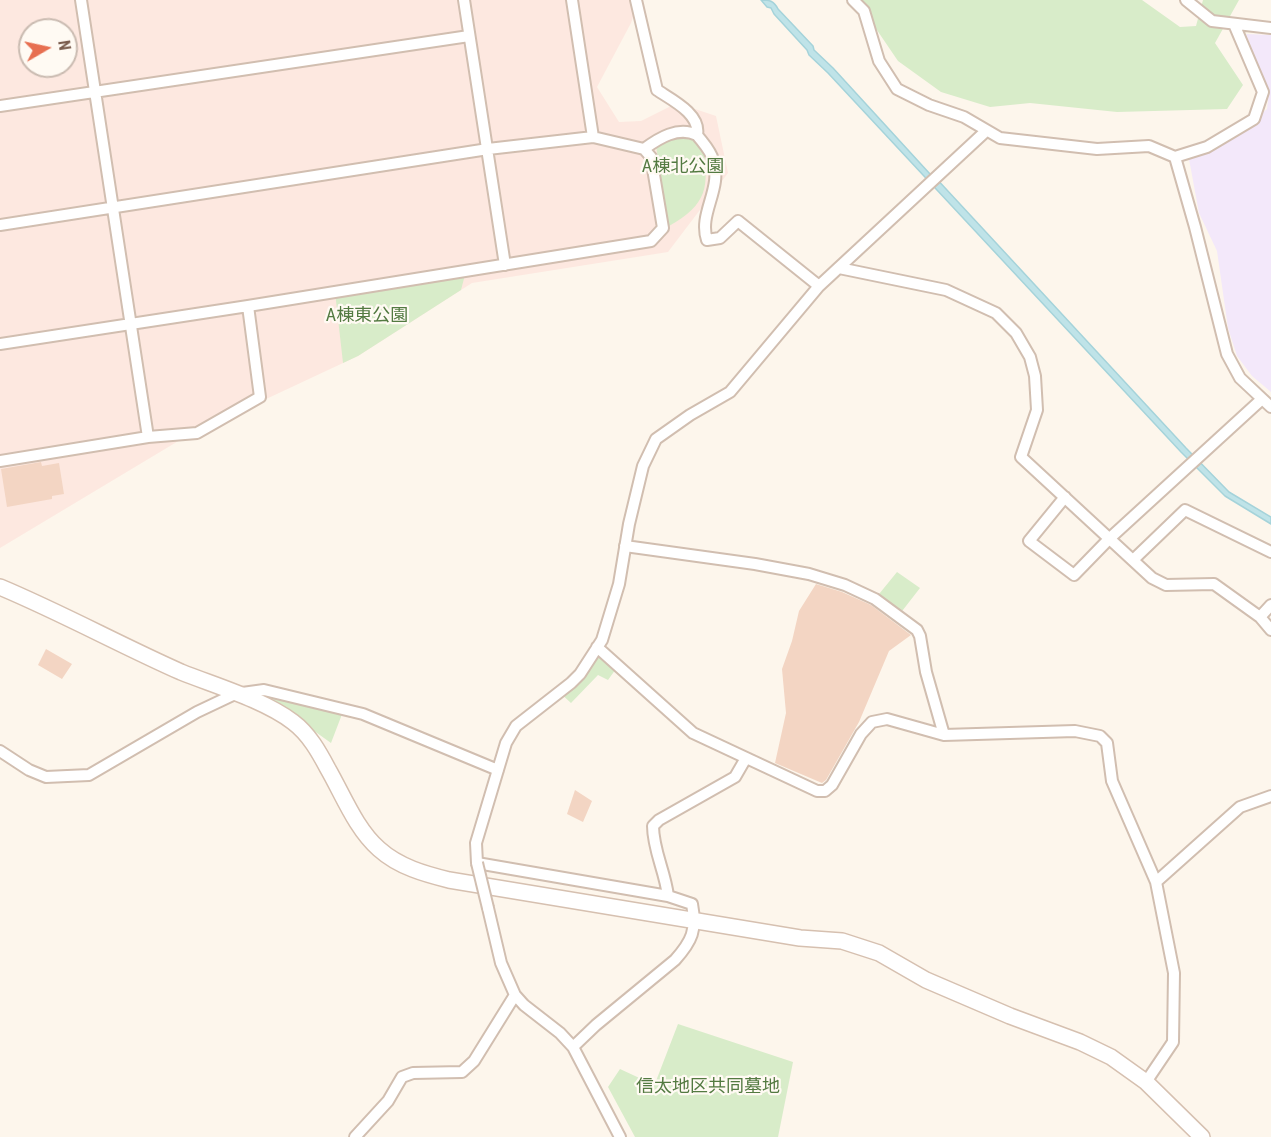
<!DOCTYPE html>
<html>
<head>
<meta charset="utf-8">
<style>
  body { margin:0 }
  #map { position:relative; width:1271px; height:1137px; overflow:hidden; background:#fdf6ec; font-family:"Roboto Condensed",sans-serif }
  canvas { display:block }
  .north { position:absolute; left:18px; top:18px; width:60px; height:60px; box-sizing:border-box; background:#fffaf3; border:2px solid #cabbb1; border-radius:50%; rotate:81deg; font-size:16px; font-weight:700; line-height:24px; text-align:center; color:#7a5c4d }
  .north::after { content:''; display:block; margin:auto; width:21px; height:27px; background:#e76f51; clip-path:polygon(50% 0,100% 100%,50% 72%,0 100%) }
</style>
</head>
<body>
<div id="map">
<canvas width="1271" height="1137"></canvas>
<div class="north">N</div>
</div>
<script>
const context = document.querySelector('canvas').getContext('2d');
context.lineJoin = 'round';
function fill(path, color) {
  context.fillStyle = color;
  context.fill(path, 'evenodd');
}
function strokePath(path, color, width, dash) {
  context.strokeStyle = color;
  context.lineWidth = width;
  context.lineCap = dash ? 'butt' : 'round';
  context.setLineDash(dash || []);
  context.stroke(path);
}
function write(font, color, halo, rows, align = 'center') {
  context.font = font + ' "Roboto Condensed","Noto Sans JP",sans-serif';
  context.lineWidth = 4.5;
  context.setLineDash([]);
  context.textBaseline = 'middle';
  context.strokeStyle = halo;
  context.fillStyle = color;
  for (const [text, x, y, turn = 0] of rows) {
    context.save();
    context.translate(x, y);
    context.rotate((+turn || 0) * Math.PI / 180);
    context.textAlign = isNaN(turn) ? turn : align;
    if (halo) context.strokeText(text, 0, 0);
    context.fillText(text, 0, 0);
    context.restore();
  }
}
fill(new Path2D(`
  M0,0h639l-8,23 -34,64 22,35 22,-1 36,-18 39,13 12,57 -60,79 -196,31 -114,73 -173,81 -185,111zM30,30h36v36h-36z`), '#fde8e0');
fill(new Path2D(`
  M1246,34l25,1v357l-19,-16 -15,-20 -9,-28 -11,-77 -18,-38 -10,-54 44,-21 34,-29 2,-17z`), '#f3e8fa');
fill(new Path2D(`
  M853,0h289l38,27 16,-1 7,-26h36l-24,43 28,42 -16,24 -110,3 -87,-9 -40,4 -49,-15 -43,-31 -34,-50z
  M690,136l13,10c6,41 5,58 -34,80l-13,-80 7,-7z
  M466,271l-5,19 -103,66 -15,7 -8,-71z
  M897,572l23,16 -21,27 -24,-16z
  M597,647l21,19 -10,14 -10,-5 -27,28 -12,-11z
  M277,693l67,16 -13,34 -63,-45z
  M678,1024l115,38 -15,75h-143l-27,-50 12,-18 28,13 8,-1z`), '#d8ecc9');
const water = new Path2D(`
  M761,0c9,0 13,1 17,9l35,37 1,4 19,18 97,106 4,2 252,272 43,44 42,25v7l-46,-28 -44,-44 -353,-379 -19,-18 -2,-5 -33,-36 -3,-6 -4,-1z`);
fill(water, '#bfe3e8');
strokePath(water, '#a5d3da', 1.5);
fill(new Path2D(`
  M41,462l1,4 17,-3 5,31 -12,2v3l-45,8 -6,-38z
  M816,584l26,8 29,13 40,30 -22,16 -30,71 -33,58 -4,3 -47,-20 11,-50 -4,-44 10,-28 7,-30z
  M46,649l26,15 -10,15 -24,-14z
  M575,790l17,11 -9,21 -16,-8z`), '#f3d5c3');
const street = new Path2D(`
  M81,0l67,437
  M464,0l41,265
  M572,0l21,137
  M636,0l21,90c15,10 44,24 40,45 6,8 14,16 16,25 10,29 -15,53 -6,80l13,-2 18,-17 81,65
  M853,0l11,11 15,50 18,28 32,16 35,12 36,21 97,11 52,-3 26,11 32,-10 47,-28 9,-27 -29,-68
  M1186,0l26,21 59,7
  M0,106l469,-70
  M644,149c15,-11 34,-23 53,-14
  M1175,157l20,70 32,127 13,24 31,29
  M0,225l488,-76 105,-12 51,12 7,8 12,71 -12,13 -403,65 -248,38
  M839,268l107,22 50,23 20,20 14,24 5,19 2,34 -16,47 131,121 14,7 48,-1 46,33 11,13
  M0,461l148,-24 49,-4 63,-36 -12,-91
  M1065,497l-36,44 45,34 36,-37 152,-139
  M625,546l130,18 54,10 36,11 30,14 42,31 3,6 6,36 18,63
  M1133,560l52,-50 86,42
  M1260,617l11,-12
  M597,647l96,86 124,58h8l7,-6 29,-51 11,-12 15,-3 57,16 131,-4 25,5 7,7 5,38 44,101 18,91 -1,69 -27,40
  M0,751l29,19 17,7 43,-2 108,-63 38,-18 29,-4 99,24 135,56
  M1156,882l84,-75 31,-11
  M668,896c-3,-25 -15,-46 -15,-70l6,-6 76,-43 11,-19
  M488,908l13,55 14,32 9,10 36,28 13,14 47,90
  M573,1047l23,-22 79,-65c17,-19 22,-30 17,-56l-24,-8 -191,-33 -1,-20 30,-100 10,-17 55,-43 9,-9 22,-34 17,-56 10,-60 14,-58 13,-27 34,-24 40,-23 89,-106 167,-155
  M355,1137l33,-36 14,-24 11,-4 49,-1 12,-11 41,-66`);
const secondary = new Path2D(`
  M0,587c62,26 120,58 181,85 35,14 83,28 112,50 16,12 26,30 35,47 15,26 28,60 51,80 20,18 46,25 70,31l351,58 42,3 37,12 47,27 84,36 70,26 31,15 35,25 56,55`);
strokePath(street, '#d1beb0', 14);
strokePath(secondary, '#d6c0b0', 18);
strokePath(street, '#fff', 10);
strokePath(secondary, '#fff', 15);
const streetBridge = new Path2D(`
  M477,863l11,45`);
strokePath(streetBridge, '#d1beb0', 14, []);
strokePath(streetBridge, '#fff', 10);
write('18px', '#537a41', '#fffaf3', [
  ["A棟北公園",683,167],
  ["A棟東公園",367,316],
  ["信太地区共同墓地",708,1087]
]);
</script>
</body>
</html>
